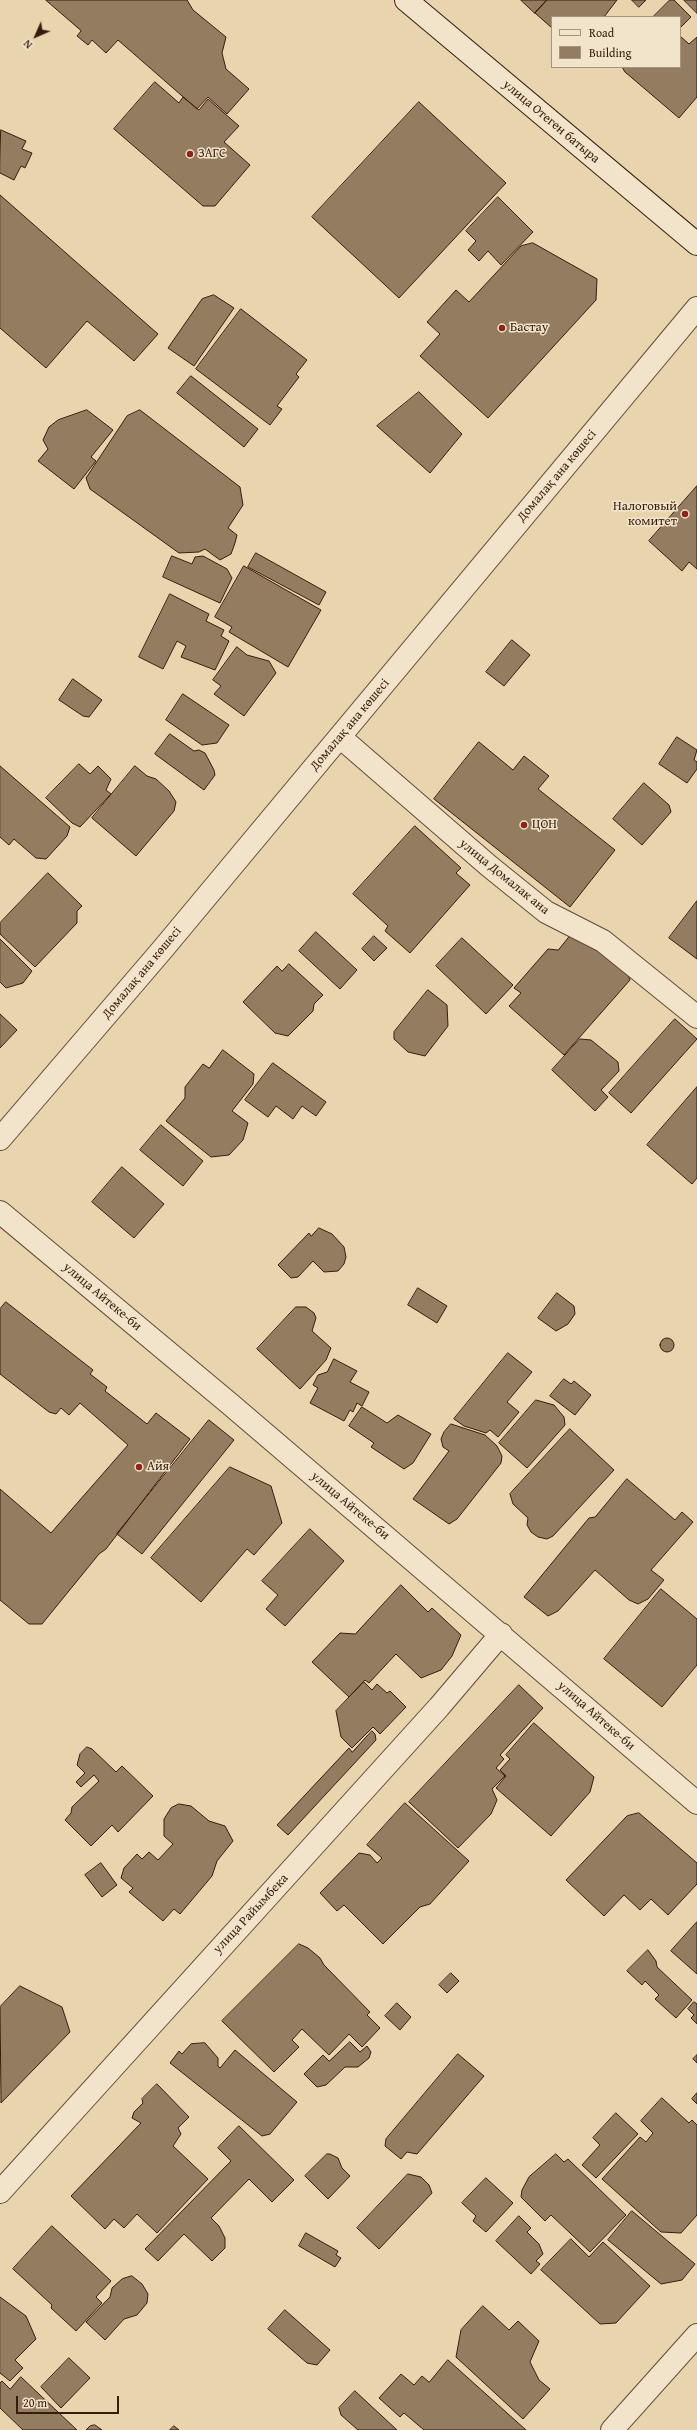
<!DOCTYPE html>
<html>
<head>
<meta charset="utf-8">
<style>
  body { margin:0 }
  #map { position:relative; width:697px; height:2430px; overflow:hidden; background:#e9d5ad; font-family:"Gentium Book Plus",serif }
  canvas { display:block }
  .legend { position:absolute; left:551px; top:16px; width:130px; height:52px; box-sizing:border-box; background:#f1e4ca; border:1px solid #a7947f; margin:0; padding:5px 7px; list-style:none; font-size:12px; color:#371c0e }
  .legend li { display:flex; align-items:center; gap:8px; height:20px }
  .legend b { width:20px; border:1px solid #a7947f }
  .north { position:absolute; left:16px; top:16px; width:40px; height:40px; -webkit-text-stroke:3px #f1e4ca; paint-order:stroke; rotate:225deg; font-size:11px; font-weight:700; line-height:16px; text-align:center; color:#371c0e }
  .north::after { content:''; display:block; margin:auto; width:14px; height:18px; background:#371c0e; clip-path:polygon(50% 0,100% 100%,50% 72%,0 100%) }
  .scale { position:absolute; left:16px; top:2396px; width:103px; height:18px; box-sizing:border-box; border:2px solid #371c0e; border-top:0; padding-left:5px; font-size:12px; line-height:14px; white-space:nowrap; color:#371c0e; -webkit-text-stroke:3px #f1e4ca; paint-order:stroke }
</style>
</head>
<body>
<div id="map">
<canvas width="697" height="2430"></canvas>
<ul class="legend">
<li><b style="height:5px;background:#f1e4ca"></b>Road</li>
<li><b style="height:11px;background:#947c61"></b>Building</li>
</ul>
<div class="north">N</div>
<div class="scale">20 m</div>
</div>
<script>
const context = document.querySelector('canvas').getContext('2d');
context.lineJoin = 'round';
function fill(path, color) {
  context.fillStyle = color;
  context.fill(path, 'evenodd');
}
function strokePath(path, color, width, dash) {
  context.strokeStyle = color;
  context.lineWidth = width;
  context.lineCap = dash ? 'butt' : 'round';
  context.setLineDash(dash || []);
  context.stroke(path);
}
function write(font, color, halo, rows, align = 'center') {
  context.font = font + ' "Gentium Book Plus",serif';
  context.lineWidth = 3;
  context.setLineDash([]);
  context.textBaseline = 'middle';
  context.strokeStyle = halo;
  context.fillStyle = color;
  for (const [text, x, y, turn = 0] of rows) {
    context.save();
    context.translate(x, y);
    context.rotate((+turn || 0) * Math.PI / 180);
    context.textAlign = isNaN(turn) ? turn : align;
    if (halo) context.strokeText(text, 0, 0);
    context.fillText(text, 0, 0);
    context.restore();
  }
}
const building = new Path2D(`
  M46,0h141l6,10 33,27 -4,16 4,16 23,20 -22,25 -19,-17 -11,12 -79,-69 -12,13 -14,-13 -4,5 -11,-9 4,-5z
  M521,0h26l-12,13z
  M547,0h70l-13,17h-52v11l-17,-15z
  M632,0h14l-7,7z
  M670,0h4l17,17 -11,11v-11h-27z
  M684,0h13v13z
  M680,36l9,8 8,-7v60l-18,21 -54,-46 -3,-5h58z
  M155,82l24,21 4,-6 16,13 9,-11 31,27 -15,16 26,23 -35,41h-12l-89,-77z
  M419,102l87,81 -107,115 -87,-81z
  M1,130l25,11 -4,8 10,4 -7,15 -4,-2 -7,14 -14,-7z
  M0,195l158,139 -24,27 -47,-40 -41,47 -46,-40z
  M498,197l35,35 -32,33 -13,-14 -9,10 -11,-11 8,-9 -10,-10z
  M533,243l64,36 -1,21 -108,118 -68,-62 20,-22 -13,-12 29,-32 13,12 52,-56z
  M214,295l20,13 -40,58 -26,-18 34,-49z
  M241,309l66,51 -11,14 3,3 -22,29 5,3 -12,16 -74,-56z
  M191,376l67,53 -14,18 -67,-54z
  M419,392l43,42 -32,39 -53,-47z
  M87,410l26,20 -22,27 5,4 -22,28 -36,-28 10,-12 -5,-9 6,-13 9,-7z
  M140,410l100,77 3,18 -15,23 9,7 -2,8 -4,11 -11,6 -15,-11 -6,3 -20,1 -89,-64 -4,-11 41,-62z
  M697,486v83l-8,-7 -7,9 -33,-30z
  M256,553l70,39 -7,13 -71,-38z
  M172,556l20,8 3,-7 8,-1 24,13 5,9 -12,25 -57,-26z
  M244,566l77,44 -33,57 -59,-35 3,-5 -17,-10z
  M170,594l39,20 -3,7 18,9 -3,6 8,5 -14,29 -34,-13 5,-11 -9,-5 -14,28 -24,-12z
  M512,640l18,15 -26,31 -18,-14z
  M237,647l10,8 22,6 7,12 -32,43 -30,-22 7,-8 -8,-6z
  M73,679l29,21 -13,17 -6,-1 -24,-16z
  M183,694l46,31 -12,18 -15,2 -36,-25z
  M170,734l24,17 5,-1 6,3 9,17 1,5 -11,15 -49,-36z
  M677,737l20,13 -3,10 3,2v7l-10,14 -28,-19z
  M479,742l34,28 11,-14 25,20 -11,13 77,61 -45,57 -136,-108z
  M79,764l11,10 8,-8 13,13 -5,11 5,4 -31,33 -8,-4 -26,-25z
  M0,766l70,61 -3,9 -21,23 -10,-1 -22,-19 -5,6 -9,-8z
  M135,766l12,10 9,3 13,12 7,11 -2,9 -38,45 -44,-38z
  M644,783l25,22 2,7 -29,33 -29,-26z
  M415,826l46,42 -5,5 14,12 -60,68 -25,-22 3,-5 -35,-32z
  M48,873l34,33 -5,5v12l-42,44 -35,-33v-11z
  M697,901v58l-28,-21z
  M574,931l52,40 4,9 -66,75 -55,-49 12,-13 -7,-5 34,-39 10,1z
  M316,932l41,38 -17,19 -41,-38z
  M374,936l13,12 -13,13 -12,-12z
  M462,938l51,47 -27,29 -50,-48z
  M0,939l32,32 -9,12 -17,5 -6,-6z
  M289,964l34,31 -9,9 -1,7 -25,25 -13,-3 -32,-31 34,-36 5,5z
  M428,990l19,15 1,21 -23,30 -17,-4 -14,-13v-7z
  M0,1014l17,16 -17,18z
  M675,1019l22,20 -66,74 -22,-20z
  M580,1039l11,1 27,22 1,9 -18,19 7,7 -13,14 -43,-41z
  M223,1050l31,24 -1,10 -21,27 16,12 -5,17 -14,15 -18,2 -45,-36 19,-23v-11l18,-23 6,4z
  M273,1063l53,39 -10,14 -14,-10 -9,13 -17,-13 -8,11 -23,-17z
  M697,1087v91l-5,6 -45,-39z
  M161,1125l42,36 -20,25 -43,-36z
  M122,1167l42,37 -30,34 -42,-36z
  M319,1228l13,6 12,13 2,10 -2,7 -6,7 -14,1 -11,-11 -15,16 -7,1 -13,-13 31,-32 2,3z
  M418,1288l29,18 -10,17 -29,-18z
  M557,1293l17,13 1,8 -7,10 -12,7 -18,-13z
  M6,1302l87,68 -3,4 17,13 -2,4 42,33 9,-11 34,26 -84,110 -7,5 -57,70h-13l-29,-24v-111l51,44 77,-88 -48,-42 -11,12 -8,-7 -5,6 -7,-2 -49,-38v-65z
  M296,1307h10l8,6 2,5 -4,13 19,17 -5,12 -26,29 -43,-40z
  M660 1345a7 7 0 1 1 14 0a7 7 0 1 1-14 0Z
  M508,1353l24,19 -25,30 12,10 -21,25 -8,-7 -4,3 -22,-7 -10,-7z
  M334,1359l23,12 -7,11 19,10 -7,14 -5,-3 -4,9 -3,-2 -6,11 -34,-18 8,-15 -5,-3 5,-10 9,-3z
  M564,1379l7,5 3,-3 17,14 -16,20 -25,-19z
  M536,1400l18,5 10,12 1,8 -38,43 -28,-25z
  M362,1407l25,16 11,-8 33,19 -18,29 -9,6 -33,-22 3,-4 -25,-17z
  M209,1420l25,20 -92,114 -25,-20z
  M451,1424l34,11 12,11 5,10 -1,7 -44,56 -8,5 -36,-25 36,-48 -6,-4 -2,-8 3,-7z
  M570,1429l44,41 -61,66 -6,3 -9,-2 -7,-5 -4,-7 1,-7 -15,-14 -3,-10z
  M230,1467l41,19 11,37 -28,32 -7,-6 -46,53 -50,-44z
  M627,1479l48,41 7,-8 11,10 -42,48 13,10 -16,19 -10,5 -9,-4 -34,-30 -37,41 -10,5 -24,-19 65,-79 6,-1z
  M310,1529l34,32 -59,65 -19,-17 12,-14 -16,-14z
  M401,1585l27,27 4,-4 29,27 -9,21 -11,14 -20,8 -25,-24 -27,29 -4,-3 -16,17 -37,-35 28,-29 15,1z
  M661,1589l36,30v46l-35,42 -58,-48z
  M364,1682l8,8 5,-6 10,9 3,-2 16,16 -26,27 -7,-7 -21,21 -11,-11 -5,-26z
  M519,1685l24,23 -43,47 4,4 -8,9 9,8 -13,13 5,11 -6,14 -33,34 -49,-46z
  M534,1723l60,54 -4,15 -39,44 -55,-48 10,-12 -6,-6 10,-11 -4,-4z
  M372,1731l3,3 1,6 -88,95 -11,-10 72,-77 3,4z
  M87,1747l5,2 24,23 6,-6 31,30 -35,36 -6,-7 -21,21 -26,-26 6,-7 1,-6 27,-26 -5,-6 -13,12 -5,-5 9,-9 -8,-8 3,-11z
  M405,1803l64,58 -39,43 -10,3 -37,37 -39,-39 -7,6 -17,-18 39,-40 11,2 7,8 5,-5 -15,-13z
  M179,1804l12,2 18,15 16,5 8,15 -16,20 -5,15 -32,38 -6,-5 -11,12 -34,-29 4,-4 -12,-10 3,-10 13,-14 5,5 7,-7 9,8 15,-16 -9,-8v-17l7,-11z
  M639,1813l58,50v21l-29,31 -17,-16 -11,11 -16,-15 -20,21 -38,-36 61,-64z
  M101,1863l16,22 -15,12 -17,-22z
  M697,1922v52l-26,-23z
  M299,1944l9,4 12,10 4,7 46,47 -3,3 13,13 -18,19 -13,-13 -20,21 -27,-26 -10,11 7,7 -25,25 -52,-51z
  M648,1950l8,11 1,6 35,33 -16,18 -21,-19 4,-4 -14,-14 -3,4 -15,-14z
  M451,1973l8,8 -12,12 -8,-8z
  M20,1986l42,21 8,25 -69,71 -1,-96z
  M694,2002l3,2v20l-6,-6 3,-3 -6,-6z
  M397,2003l14,14 -11,13 -15,-14z
  M350,2042l10,10 7,-6 4,6 -2,6 -11,9h-13l-19,18 -9,2 -13,-13 19,-19 6,6z
  M205,2043l13,15v8l2,2 15,-18 62,52 -27,32 -8,2 -92,-73 9,-12 3,3 9,-10z
  M458,2054l26,22 -67,78 -10,-2 -6,7 -16,-13 1,-7z
  M697,2055v8l-4,-4z
  M157,2084l32,33 -11,11 3,6 -8,12 35,33 -51,54 -20,-19 -13,14 -10,-9 -9,10 -34,-33 70,-73 -9,-5 2,-6 9,-9 -1,-4z
  M697,2093v11l-5,-5z
  M662,2098l27,25 3,-3 5,5v90l-16,18 -20,-1 -59,-53 38,-42 6,5 7,-9 -12,-12z
  M616,2113l22,21 -42,44 -14,-13 18,-20 -7,-7z
  M239,2126l55,54 -22,22 -23,-23 -38,39 8,8 6,12v10l-13,13 -28,-27 -26,27 -13,-12 86,-88 -13,-13z
  M327,2154h3l8,4 4,10 8,8 -22,23 -23,-23z
  M556,2154l8,8 4,-3 58,56 -36,37 -39,-37 -6,6 -24,-24 1,-7 7,-13z
  M408,2174l13,3 8,8 3,8 -53,56 -22,-21z
  M486,2178l27,25 -27,29 -13,-11 3,-5 -14,-13z
  M632,2211l63,53 -13,16 -21,4 -53,-44z
  M519,2216l12,12 -4,4 12,12 4,10 -7,7 4,3 -9,10 -35,-33z
  M52,2226l59,55 -15,16 6,6 -26,28 -25,-23 1,-3 -39,-36z
  M306,2233l32,18 -2,4 5,3 -6,9 -36,-21z
  M571,2239l18,18 14,-15 47,44 -34,37 -16,1 -59,-54z
  M132,2276l10,8 6,10 -1,9 -10,12 -13,4 -19,21 -19,-18 24,-25 2,-9 10,-9z
  M0,2297l26,19 10,23 -21,21 8,8 -13,13 -10,-8z
  M483,2306l26,24 9,-9 21,20 -9,21 9,18 11,9 -27,30 -67,-62 5,-27z
  M285,2310l45,40 -13,15 -10,-2 -39,-34z
  M69,2358l21,20 -29,30 -20,-21z
  M448,2360l78,70h-102l-20,-17 -4,4 -21,-19 22,-24 13,11 8,-9 7,6z
  M21,2377l56,53h-54l-23,-22v-25l2,-2 8,8z
  M355,2391l42,39h-39l-17,-15 -2,-7z
  M95,2425l7,5h-16l4,-4z
  M174,2426l5,4h-9z`);
fill(building, '#947c61');
strokePath(building, '#371c0e', 1);
const minor = new Path2D(`
  M340,737l149,129 57,46 57,29 94,76
  M0,1139l162,-189 535,-642
  M0,1212l230,192 467,399
  M0,2192l439,-485 62,-73
  M612,2430l85,-95`);
const secondary = new Path2D(`
  M406,0l291,244`);
strokePath(minor, '#644a36', 24);
strokePath(secondary, '#371c0e', 24);
strokePath(minor, '#f1e4ca', 22);
strokePath(secondary, '#f1e4ca', 22);
for (const [x, y, r, color] of [
  [190,154,4,"#8f2418"],
  [502,328,4,"#8f2418"],
  [685,514,4,"#8f2418"],
  [524,825,4,"#8f2418"],
  [139,1467,4,"#8f2418"]
]) {
  const dot = new Path2D();
  dot.arc(x, y, r, 0, 2 * Math.PI);
  context.fillStyle = color;
  context.fill(dot);
  strokePath(dot, '#f1e4ca', 1.5);
}
write('13px', '#371c0e', '#f1e4ca', [
  ["улица Отеген батыра",551,122,40],
  ["Домалақ ана көшесі",557,476,-50],
  ["Домалақ ана көшесі",350,725,-50],
  ["улица Домалак ана",504,877,39],
  ["Домалақ ана көшесі",142,973,-50],
  ["улица Айтеке-би",102,1297,40],
  ["улица Айтеке-би",350,1506,40],
  ["улица Айтеке-би",596,1716,41],
  ["улица Райымбека",251,1914,-47]
]);
write('13px', '#371c0e', '#f1e4ca', [
  ["ЗАГС",198,154],
  ["Бастау",510,328],
  ["Налоговый",677,507,"right"],
  ["комитет",677,522,"right"],
  ["ЦОН",532,825],
  ["Айя",147,1467]
], 'left');
</script>
</body>
</html>
